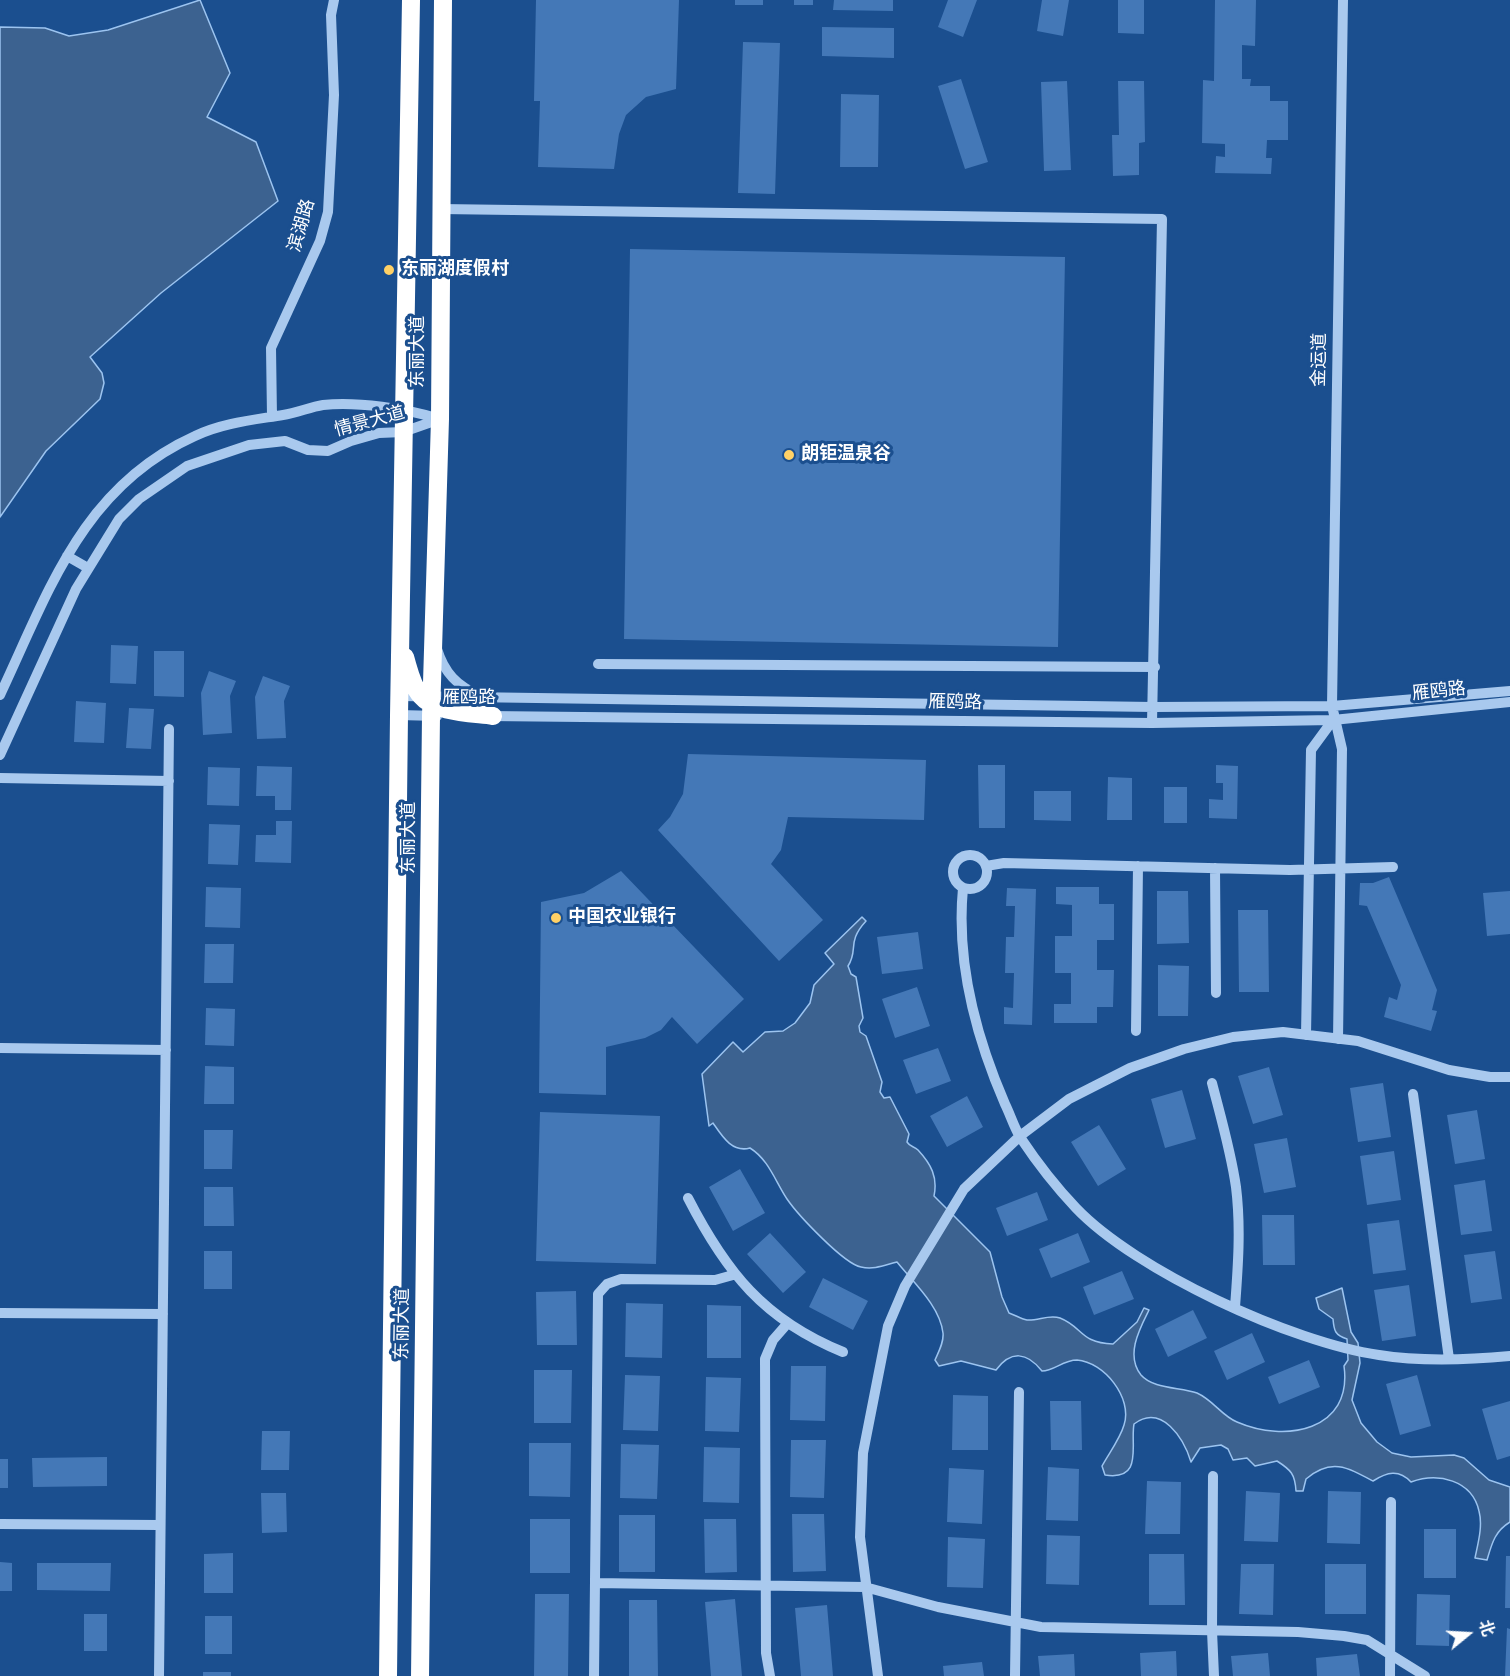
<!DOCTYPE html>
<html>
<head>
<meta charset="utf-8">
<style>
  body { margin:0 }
  #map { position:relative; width:1510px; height:1676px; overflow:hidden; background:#1b4f8f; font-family:Overpass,"Noto Sans SC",sans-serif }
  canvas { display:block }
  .north { position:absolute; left:1438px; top:1604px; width:60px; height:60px; -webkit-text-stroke:4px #1b4f8f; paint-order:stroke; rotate:72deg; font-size:16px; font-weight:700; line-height:24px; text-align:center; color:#fff }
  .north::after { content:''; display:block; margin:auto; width:21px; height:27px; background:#fff; clip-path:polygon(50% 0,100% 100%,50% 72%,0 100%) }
</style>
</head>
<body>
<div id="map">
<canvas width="1510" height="1676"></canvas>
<div class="north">北</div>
</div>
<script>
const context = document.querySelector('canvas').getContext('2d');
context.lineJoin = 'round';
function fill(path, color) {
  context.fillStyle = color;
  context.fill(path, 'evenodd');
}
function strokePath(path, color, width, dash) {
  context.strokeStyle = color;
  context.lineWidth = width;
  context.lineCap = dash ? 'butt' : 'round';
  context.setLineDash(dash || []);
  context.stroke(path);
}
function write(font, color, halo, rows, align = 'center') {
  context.font = font + ' Overpass,"Noto Sans SC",sans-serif';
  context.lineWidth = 6;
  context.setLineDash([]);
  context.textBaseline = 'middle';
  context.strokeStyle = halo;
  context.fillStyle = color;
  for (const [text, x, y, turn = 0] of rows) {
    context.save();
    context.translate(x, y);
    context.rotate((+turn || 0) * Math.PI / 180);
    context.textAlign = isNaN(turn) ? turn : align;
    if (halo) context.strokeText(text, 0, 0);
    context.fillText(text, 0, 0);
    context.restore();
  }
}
const water = new Path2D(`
  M200,0l30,73 -23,44 49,25 22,59 -117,92 -71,64 12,16 2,10 -4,16 -54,52 -46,66v-490l45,1 24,8 39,-6z
  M862,917l4,4c-20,22 -7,28 -18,45l3,8 5,3 7,41 -4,8 1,6 6,4 16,46 -2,10 4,6 6,-1 19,37 -2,8c3,5 7,4 11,8 13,14 20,27 16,46l56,56 12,45 7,16c6,2 12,6 18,7 11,1 22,-6 33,-2 23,9 20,25 53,26l24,-22 7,-14 5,2c-9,18 -24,45 -8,65 12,14 39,12 56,18 16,7 25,23 40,29 48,21 116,9 107,-56l4,-6 -1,-21c-12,-4 -13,-8 -14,-20l-14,-10 -3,-11 26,-10 9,44 7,11 2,20 -8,37 9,23 16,19 15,11 19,4 43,-2 10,3 25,22 21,7v35c-15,9 -18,21 -23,38l-12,-2c3,-15 8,-32 4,-47 -7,-31 -41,-39 -68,-29 -12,-13 -24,-10 -38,-1 -26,-14 -42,-23 -67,-2l-3,12h-7c-1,-17 -5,-21 -19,-30l-22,5 -8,-8 -14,2 -5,-11 -7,-4 -21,3 -9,14c-7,-23 -29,-59 -57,-38 -4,21 10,57 -29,51l-3,-9c7,-13 18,-27 22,-41 9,-27 -20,-63 -47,-65 -14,0 -23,11 -35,11 -15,-19 -31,-21 -46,-1l-35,-9 -22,5 -4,-6c4,-9 9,-18 8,-27 -3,-27 -30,-51 -46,-71 -12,3 -23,8 -36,5 -17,-3 -63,-52 -74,-68 -12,-18 -18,-39 -37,-51 -18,5 -28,-12 -37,-25l-4,3 -7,-52 31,-32 10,10 22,-20 18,-1 12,-8 15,-20 4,-18 20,-21 -9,-11z`);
fill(water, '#3c6290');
strokePath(water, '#9cc4f0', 1.5);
fill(new Path2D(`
  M536,0h143l-3,89 -30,8 -20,18 -7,19 -5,35 -76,-2 2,-66h-6z
  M735,0h28v5h-28z
  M794,0h19v5h-19z
  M834,0h59v11l-60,-1z
  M948,0h29l-14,37 -25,-10z
  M1042,0h27l-6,36 -26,-5z
  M1118,0h26v34l-26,-1z
  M1215,0h41l-1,46 -13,-1v34h9l-1,7h20v15h18v39h-21l-1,18h6l-1,16 -56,-1 1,-17 9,1v-13l-23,-1 1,-63 11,1z
  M822,27l72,1v30l-72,-2z
  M743,42l37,1 -5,151 -37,-1z
  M961,79l27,83 -23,7 -27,-83z
  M1067,81l4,89 -27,1 -3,-89z
  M1118,81h26l1,61 -6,1v32l-26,1 -1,-41h7z
  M841,94l38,1 -1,72h-38z
  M630,249l435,8 -7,390 -434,-8z
  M111,645l27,1 -2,38 -26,-1z
  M154,651h30v46l-30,-1z
  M209,671l27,10 -6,15 2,37 -29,2 -2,-42z
  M263,676l27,10 -6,15 2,37 -29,1 -2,-42z
  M76,701l30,2 -2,40 -30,-1z
  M129,708l25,1 -3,40 -25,-1z
  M688,754l238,6 -2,60 -136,-3 -7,33 -10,14 52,56 -44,41 -121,-131 12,-13 13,-23z
  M978,765h27v63h-26z
  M1216,765l22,1 -1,53 -28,-1v-19l14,1v-17h-7z
  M257,766l35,1 -1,43h-16v-14h-19z
  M208,767l32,1 -1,38 -32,-1z
  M1108,777l24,1v42h-25z
  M1164,787h23v36h-23z
  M1034,791h37v30l-37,-1z
  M276,821h16l-1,42 -36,-1 1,-27h20z
  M209,824l31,1 -2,40 -30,-1z
  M621,871l123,128 -47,45 -25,-27 -11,13 -16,8 -39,9v48l-67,-2 2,-191 43,-9z
  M1389,877l48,113 -5,20 5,1 -6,20 -47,-14 5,-20 8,3 4,-15 -34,-79 -8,-1 1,-22h13z
  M206,887l35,1 -1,40 -35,-1z
  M1056,887h43v17h15v36h-17v30h17l-1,37h-16v16h-43v-19h17v-31h-16v-37h17v-31l-16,-1z
  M1007,888l29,1 -4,136 -28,-1v-17l9,1 1,-35h-9l1,-36h8l1,-31h-9z
  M1157,891h31l1,52 -32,1z
  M1510,891v43l-23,2 -4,-43z
  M1238,910h30l1,82h-30z
  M918,932l5,37 -41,5 -5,-37z
  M205,944h29l-1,39h-29z
  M1158,965l31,1 -1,50h-30z
  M917,987l13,39 -35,12 -13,-39z
  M206,1008l29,1 -1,37 -29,-1z
  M938,1048l13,33 -35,13 -13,-34z
  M205,1066l29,1v37h-30z
  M1269,1067l14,48 -30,9 -15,-48z
  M1383,1083l8,54 -33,5 -8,-54z
  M1182,1090l14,49 -31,9 -14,-49z
  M967,1096l16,31 -36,20 -17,-31z
  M1477,1110l8,49 -30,5 -8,-49z
  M540,1112l120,4 -4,148 -120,-3z
  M1099,1125l27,44 -28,17 -27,-44z
  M204,1130h29l-1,39h-28z
  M1287,1138l9,49 -32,6 -10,-49z
  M1394,1151l7,49 -34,5 -7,-49z
  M740,1169l25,44 -32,18 -24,-44z
  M1485,1180l7,51 -31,4 -7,-50z
  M204,1187h29l1,39h-30z
  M1037,1192l11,28 -41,16 -11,-28z
  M1262,1215h32l1,50h-32z
  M1399,1220l7,50 -33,4 -6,-50z
  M770,1233l36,39 -23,21 -36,-39z
  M1078,1233l12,29 -39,16 -12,-29z
  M204,1251h28v38h-28z
  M1495,1251l7,48 -31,4 -7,-48z
  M1122,1271l12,28 -40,16 -11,-28z
  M823,1278l45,23 -15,29 -44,-23z
  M1409,1285l7,51 -34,5 -8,-51z
  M576,1291l1,54h-40l-1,-53z
  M626,1303l37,1 -1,54 -37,-1z
  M707,1305l34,1v52h-34z
  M1193,1310l14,28 -39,19 -13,-28z
  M1252,1333l13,29 -38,18 -13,-29z
  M1309,1360l11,27 -41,17 -11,-27z
  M791,1366h35l-1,55 -35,-1z
  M534,1370h38l-1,53h-37z
  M625,1375l35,1 -2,55 -35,-1z
  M1417,1375l14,51 -31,9 -14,-51z
  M706,1377l35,1 -2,54 -34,-1z
  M953,1395l35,1v54h-36z
  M1050,1401h31l1,49h-31z
  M1510,1401v55l-13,4 -15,-51z
  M262,1431h28l-1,39h-28z
  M791,1440h35l-2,58 -34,-1z
  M529,1443h42l-1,54 -41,-1z
  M621,1444l38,1 -2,54 -37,-1z
  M704,1447l36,1 -1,55 -36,-1z
  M107,1457v29l-74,1 -1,-29z
  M0,1459h8v29h-8z
  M1048,1467l31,2 -1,52 -32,-1z
  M949,1468l35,2 -2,54 -35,-2z
  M1147,1481l34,1 -1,52h-35z
  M1246,1491l34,2 -2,49 -34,-1z
  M1328,1491l33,1 -1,52 -33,-1z
  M261,1493h25l1,39 -25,1z
  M792,1514h32l2,57 -33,1z
  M619,1515h36v57h-36z
  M530,1519h40v54h-40z
  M704,1519h32l1,53 -32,1z
  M1424,1529h32v49h-32z
  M1047,1535l33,1 -1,49 -33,-1z
  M948,1537l37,2 -2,49 -36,-1z
  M233,1553v40h-29v-39z
  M1149,1554h35l1,51h-36z
  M1506,1556h4v52h-5z
  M0,1562l12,1v28h-12z
  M37,1563h74l-1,28 -73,-1z
  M1241,1564h33l-1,51 -34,-1z
  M1325,1564h41v50h-41z
  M535,1594h34l-1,82h-34z
  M1417,1594l33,1 -1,51 -33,-1z
  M735,1599l7,77h-31l-6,-74z
  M629,1600h28l1,76h-29z
  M827,1605l6,71h-32l-6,-68z
  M84,1614h23v37h-23z
  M205,1616h27v38h-27z
  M1507,1628l3,1v47h-5z
  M1176,1651l1,25h-36l-1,-23z
  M1268,1653l2,23h-37l-2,-20z
  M1074,1654l1,22h-35l-2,-20z
  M1357,1654l3,22h-43l-1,-18z
  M982,1662l2,14h-40l-1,-10z
  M203,1672h28v4h-28z`), '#4478b7');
strokePath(new Path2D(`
  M441,209l721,10 -10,504
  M272,417l-1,-69 49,-107 8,-29 6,-117 -3,-80 3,-15
  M67,556l21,12
  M437,649c7,23 20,38 43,46
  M598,664l557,3
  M0,695c49,-104 82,-208 195,-259 27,-13 58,-16 88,-21 14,-2 27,-8 40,-10 34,-4 84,4 117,14
  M399,696l754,11 179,-1 178,-15
  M399,715l38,1
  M488,716l664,7 181,-3 177,-18
  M0,755l76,-166 43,-70 20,-20 48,-33 62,-21 36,-4 23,9 20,1 23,-10 28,-8 24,-1 37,-13
  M0,778l169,3
  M953 872a17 17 0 1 1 34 0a17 17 0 1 1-34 0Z
  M986,866l18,-3 286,7 103,-3
  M1215,868l1,125
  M963,888c-7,73 13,149 42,216 5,10 9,23 15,33 16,24 36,50 56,71 60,63 217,135 303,147 43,7 88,5 131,1
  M1136,1031l2,-165
  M1306,1035l5,-285 22,-30
  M1338,1039l4,-290 -10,-43 11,-706
  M0,1048l166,2
  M1212,1083c9,35 19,69 24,104 5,40 2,80 -1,120
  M1413,1094l36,265
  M688,1198c38,74 76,122 155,154
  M0,1313l163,1
  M1213,1476l-1,155 2,45
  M0,1524l160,1
  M595,1583l270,4 73,20 103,20 257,5 46,4 23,4 58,36
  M159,1676l10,-947
  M594,1676l4,-382 9,-10 14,-5 94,1 18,-5
  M770,1676l-4,-23 -1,-294 8,-19 14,-16
  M878,1676l-18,-139 3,-84 25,-127 17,-40 59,-97 56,-53 49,-37 61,-31 54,-19 49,-12 50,-5 75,9 91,29 41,7h20
  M1015,1676l4,-284
  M1390,1676l1,-174`), '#a9c9ee', 10);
strokePath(new Path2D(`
  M405,657c4,13 7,29 16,39 14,17 52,17 72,20
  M388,1676l11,-961 12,-715
  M420,1676l11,-960 9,-297 3,-419`), '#fff', 18);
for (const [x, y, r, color] of [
  [389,270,6,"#ffd166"],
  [789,455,6,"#ffd166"],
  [556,918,6,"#ffd166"]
]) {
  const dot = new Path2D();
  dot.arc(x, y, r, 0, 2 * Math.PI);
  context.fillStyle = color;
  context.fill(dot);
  strokePath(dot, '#1b4f8f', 2);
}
write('18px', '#fff', '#1b4f8f', [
  ["滨湖路",303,226,-74],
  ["东丽大道",419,352,-90],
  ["金运道",1321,360,-89],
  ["情景大道",370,423,-15],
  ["雁鸥路",1439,693,-6],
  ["雁鸥路",469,699],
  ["雁鸥路",955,704,1],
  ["东丽大道",410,838,-90],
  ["东丽大道",404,1324,-89]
]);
write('bold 18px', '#fff', '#1b4f8f', [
  ["东丽湖度假村",401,270],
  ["朗钜温泉谷",801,455],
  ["中国农业银行",568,918]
], 'left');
</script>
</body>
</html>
